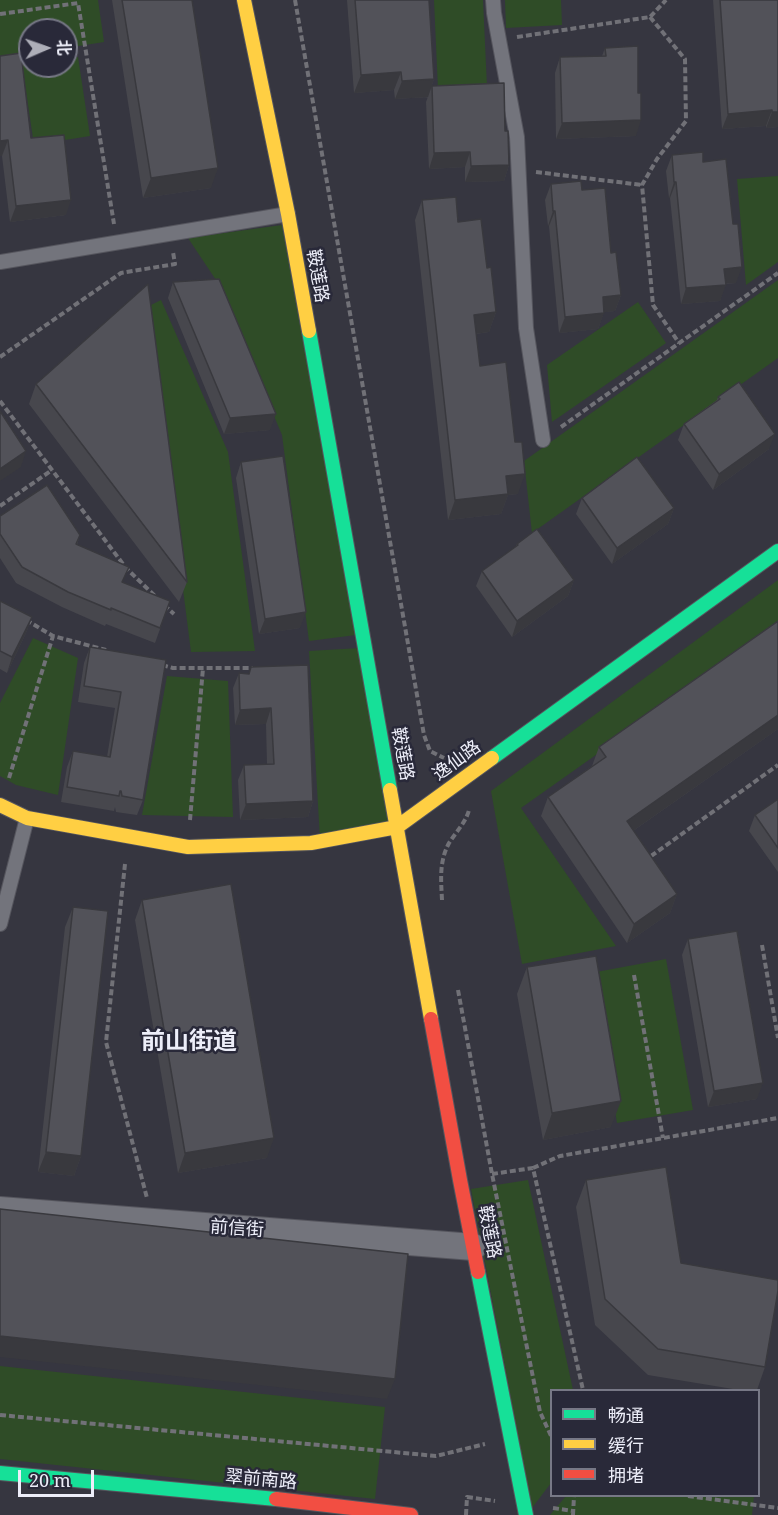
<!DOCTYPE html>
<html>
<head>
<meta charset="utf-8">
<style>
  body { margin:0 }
  #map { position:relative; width:778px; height:1515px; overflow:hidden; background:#363640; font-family:"Noto Serif","Noto Sans SC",serif }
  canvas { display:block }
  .legend { position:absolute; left:550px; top:1389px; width:210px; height:108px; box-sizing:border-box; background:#292939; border:2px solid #777886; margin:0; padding:8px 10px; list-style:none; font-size:18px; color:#edeef9 }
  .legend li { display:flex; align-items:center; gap:12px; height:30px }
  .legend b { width:30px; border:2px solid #777886 }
  .north { position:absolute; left:18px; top:18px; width:60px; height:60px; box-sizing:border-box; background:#292939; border:2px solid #777886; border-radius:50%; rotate:88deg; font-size:16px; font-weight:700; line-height:24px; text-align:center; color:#edeef9 }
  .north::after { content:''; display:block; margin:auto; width:21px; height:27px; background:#adaeb8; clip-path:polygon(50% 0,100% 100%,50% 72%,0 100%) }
  .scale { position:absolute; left:18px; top:1470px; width:76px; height:27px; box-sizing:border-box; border:3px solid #edeef9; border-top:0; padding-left:8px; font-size:18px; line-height:21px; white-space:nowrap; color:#edeef9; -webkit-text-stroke:4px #292939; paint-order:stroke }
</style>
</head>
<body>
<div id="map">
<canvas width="778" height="1515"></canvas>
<ul class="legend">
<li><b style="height:8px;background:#16e098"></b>畅通</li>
<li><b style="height:8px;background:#ffcf43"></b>缓行</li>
<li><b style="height:8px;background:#f24e42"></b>拥堵</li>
</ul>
<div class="north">北</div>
<div class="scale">20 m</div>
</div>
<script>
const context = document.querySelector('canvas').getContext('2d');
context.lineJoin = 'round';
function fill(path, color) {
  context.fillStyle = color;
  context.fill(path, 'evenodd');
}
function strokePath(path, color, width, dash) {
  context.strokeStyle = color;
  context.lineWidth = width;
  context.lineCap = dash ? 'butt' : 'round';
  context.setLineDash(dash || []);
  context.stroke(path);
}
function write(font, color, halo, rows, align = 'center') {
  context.font = font + ' "Noto Serif","Noto Sans SC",serif';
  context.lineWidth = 5;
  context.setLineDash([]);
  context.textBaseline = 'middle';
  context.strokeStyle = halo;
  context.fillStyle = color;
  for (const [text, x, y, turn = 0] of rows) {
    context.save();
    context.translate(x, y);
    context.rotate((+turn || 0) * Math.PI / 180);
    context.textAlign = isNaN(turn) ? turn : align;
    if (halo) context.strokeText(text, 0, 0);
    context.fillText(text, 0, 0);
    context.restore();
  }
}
fill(new Path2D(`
  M0,0h98l6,42 -38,6v-18h-36v23l-30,5z
  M434,0h49l4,87 -49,2z
  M505,0h56l1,25 -56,3z
  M78,57l12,79 -56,9 -12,-80 8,-1v2h36v-7z
  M778,176v86l-32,23 -9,-106z
  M282,225l74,410 -47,6 -27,-206 -64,-152 -30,-45z
  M778,280v78l-246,175 -8,-72z
  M161,300l67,152 27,199 -64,1 -44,-345z
  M638,302l28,41 -114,79 -5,-57z
  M778,580v46l-257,182 95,138 -94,18 -31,-173z
  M33,638l45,20 -20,137 -42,-10 -16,-9v-73z
  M360,648l33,177 -73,14 -11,-188z
  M167,676l61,5 5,136 -91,-2z
  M666,959l27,151 -76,13 -26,-150z
  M528,1180l45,210h-21l-1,93 -19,25 -61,-319z
  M0,1366l385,41 -10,92 -375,-40z
  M566,1496h188l-2,19h-202z`), '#2f4c27');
const lane = new Path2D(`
  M493,0l1,13 23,124 9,191 17,112
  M0,262l288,-48
  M0,924l27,-106`);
const street = new Path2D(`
  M0,1210l473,37`);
const fast = new Path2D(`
  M309,331l81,459
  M492,758l286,-207
  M478,1272l48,243
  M0,1473l276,26`);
const slow = new Path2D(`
  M244,0l44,214 21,117
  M390,790l41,229
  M0,805l27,13 161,29 123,-4 86,-16 95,-69`);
const jam = new Path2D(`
  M431,1019l29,161 18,92
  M276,1499l135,16`);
strokePath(lane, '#55555d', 16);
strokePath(street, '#55555d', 28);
strokePath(fast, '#55555d', 16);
strokePath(slow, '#55555d', 16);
strokePath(jam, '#55555d', 16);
strokePath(new Path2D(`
  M295,0l129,735 6,16 14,7
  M0,14l78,-11 36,221
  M650,17l35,42 1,62 -29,38 -15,26 11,120 26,38
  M517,37l133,-20 16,-17
  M536,172l106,13
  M0,357l121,-84 54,-9 -2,-12
  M0,401l126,167 30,29
  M561,427l217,-154
  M0,506l52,-36
  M164,605l10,9
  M26,620l27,16 53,14
  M162,665l11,3h80
  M9,778l44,-142
  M190,820l13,-152
  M651,856l127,-91
  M125,864l-19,178 41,156
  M442,900c-1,-21 -3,-38 7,-57 7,-11 17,-21 20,-33
  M762,945l16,93
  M634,975l29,163
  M458,990l34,184 48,238 12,26
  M533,1168l27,-12 218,-38
  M492,1174l41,-6 50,222
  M0,1415l436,41 49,-12
  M688,1496l90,12
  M553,1508l20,3
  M466,1515l1,-18 28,4
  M573,1515l1,-19`), '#717177', 4, [6, 3]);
strokePath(lane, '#73747c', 14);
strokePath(street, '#73747c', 26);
strokePath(fast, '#16e098', 14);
strokePath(slow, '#ffcf43', 14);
strokePath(jam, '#f24e42', 14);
fill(new Path2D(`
  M112,0h80l19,188 -68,10z
  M347,0h82l5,79 -6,18 -33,2 -1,-9 -40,3z
  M713,0h65v127l-12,1v-2l-44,3z
  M605,48l33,45 -2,43 -80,3 -1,-66 5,-16 42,-1z
  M0,56l31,82 35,77 -56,7 -8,-66z
  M432,86l73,45 4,34 -5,16 -39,1v-15l-36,2 -3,-67z
  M672,155l31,7 33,121 -11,1 -5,17 -39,3 -11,-106h-1l-3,-27z
  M551,184l31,6 29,63 10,42 -6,16 -11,1 -6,17 -39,4 -10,-107h-1l-3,-26z
  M422,200l36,22 29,46 9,44 -7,20 -13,2 4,32 38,128 -10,1 -7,19 -53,6 -33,-300z
  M173,282l97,148 -46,4 -56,-136z
  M36,384l151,198 -8,20 -150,-198z
  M718,397l51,52 -56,41 -35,-50 6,-16 33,-24z
  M241,462l59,166 -41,6 -23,-156z
  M582,498l92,10 -6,16 -56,40 -36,-50z
  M0,516l80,19 -3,10 46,38 47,18 -15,42 -49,-19 -1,2 -43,-19 -46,-24 -16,-25z
  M517,544l57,36 -6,16 -56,41 -36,-51 6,-15 33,-24z
  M0,601l32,16 -6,16 -19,40 -7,-4z
  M778,621v108l-145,102 44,63 -7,19 -43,30 -86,-127 7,-19 44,-31 7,-19z
  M90,647l76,13 -23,140 -6,15 -21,-3 -1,-5 -1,4 -53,-9 6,-35 6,-16 34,6 8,-49 -37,-6 6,-39z
  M308,665l5,136 -5,16 -68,3 -2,-40 6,-15 23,-1 -1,-40 -31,1 -2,-37 6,-15 10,1 2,-7z
  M778,799v73l-29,-41 6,-16z
  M142,900l125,258 -89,15 -43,-253z
  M73,907l8,249 -7,20 -36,-4 27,-245z
  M688,939l69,160 -49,8 -26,-152z
  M527,967l84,160 -68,13 -26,-146z
  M586,1180l95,83 84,104 -8,23h-18l-91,-15 -53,-50 -19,-118z`), '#47474d');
fill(new Path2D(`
  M401,72l-7,18 -40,3 7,-18z
  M434,79l-6,18 -33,2 7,-18z
  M772,110l-6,16 -44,3 6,-15z
  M772,112h6v15l-12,1z
  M641,120l-5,16 -80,3 6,-16z
  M8,140l-6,16h-2v-15z
  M470,152l-5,15 -36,2 5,-16z
  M509,165l-5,16 -39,1 6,-16z
  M218,168l-7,20 -68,10 8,-20z
  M674,182h2l-6,16h-1z
  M71,200l-5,15 -56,7 6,-16z
  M553,211h2l-6,15h-1z
  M742,267l-6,16 -18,1 6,-15z
  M726,285l-6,16 -39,3 5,-16z
  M621,295l-6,16 -18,2 6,-16z
  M496,312l-7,20 -22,3 7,-20z
  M604,313l-6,16 -39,4 6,-16z
  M276,414l-6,16 -46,4 6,-16z
  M775,434l-6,15 -56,41 6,-16z
  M26,451l-5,16 -21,14v-12z
  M525,474l-7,20 -10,1 -7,19 -53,6 7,-20 51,-24z
  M674,508l-6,16 -56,40 5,-16z
  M574,580l-6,16 -56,41 5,-16z
  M306,612l-6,16 -41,6 6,-15z
  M32,617l-6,16 -19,40 5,-16z
  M271,708l-5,16 -31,1 5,-15z
  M778,715v14l-158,111 7,-19z
  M313,801l-5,16 -68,3 6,-16z
  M677,894l-7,19 -43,30 7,-19z
  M763,1083l-6,16 -49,8 6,-16z
  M621,1101l-10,26 -68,13 9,-27z
  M274,1138l-7,20 -89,15 7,-20z
  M46,1152l35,4 -7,20 -36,-4z
  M0,1336l395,43 -8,20 -387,-42z`), '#39393e');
const building = new Path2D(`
  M122,0h70l26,168 -67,10z
  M355,0h74l5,79 -32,2 -1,-9 -40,3z
  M720,0h58v112h-6v-2l-44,4z
  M638,46v47h3v27l-79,3 -2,-66 46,-1 -1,-8z
  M21,53l10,85 33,-3 7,65 -55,6 -8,-66 -8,1v-85z
  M504,83l1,48h3l1,34 -38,1 -1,-14 -36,1 -2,-67z
  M703,152v10l23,-3 7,65h5l4,43 -18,2 2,16 -40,3 -10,-106h-2l-2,-27z
  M581,181l1,9 23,-2 6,65 5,-1 5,43 -18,2 1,16 -39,4 -10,-106h-2l-2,-27z
  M456,197l2,25 23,-3 6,49 4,-1 5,45 -22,3 6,51 26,-4 9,80h7l3,32 -19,2 2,18 -53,6 -33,-300z
  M219,279l57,135 -46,4 -57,-136z
  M148,284l39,298 -151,-198z
  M739,382l36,52 -56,40 -35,-50 36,-25 -2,-2z
  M0,411l26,40 -26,18z
  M283,456l23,156 -41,7 -24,-157z
  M637,457l37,51 -57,40 -35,-50z
  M47,485l33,50 -4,9 53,23 -7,15 48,19 -10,27 -49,-20v2l-43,-18 -46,-25 -22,-33v-18z
  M537,529l37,51 -57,41 -35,-50 36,-26 -1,-1z
  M0,601l32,16 -20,40 -12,-6z
  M778,621v94l-151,106 50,73 -43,30 -86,-127 58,-40 -7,-10z
  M90,647l76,13 -23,140 -21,-4 -1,-5h-1l-1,5 -52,-9 6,-36 37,6 11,-65 -37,-6z
  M308,665l5,136 -67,3 -2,-39 30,-1 -3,-56 -31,2 -1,-37 10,1 2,-7z
  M778,799v49l-23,-33z
  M231,884l43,254 -89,15 -43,-253z
  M73,907l35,4 -27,245 -35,-4z
  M737,931l26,152 -49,8 -26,-152z
  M596,956l25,145 -69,12 -25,-146z
  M666,1167l15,96 97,17v11l-13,76 -107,-18 -53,-50 -19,-119z
  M0,1209l408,45 -13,125 -395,-43z`);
fill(building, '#525259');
strokePath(building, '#39393e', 1.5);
write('18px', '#edeef9', '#292939', [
  ["鞍莲路",317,276,80],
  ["鞍莲路",402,754,80],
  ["逸仙路",457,761,-36],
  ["前信街",237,1229,4],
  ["鞍莲路",489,1232,79],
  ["翠前南路",261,1480,5]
]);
write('bold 24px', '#edeef9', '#292939', [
  ["前山街道",189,1042]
]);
</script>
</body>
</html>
